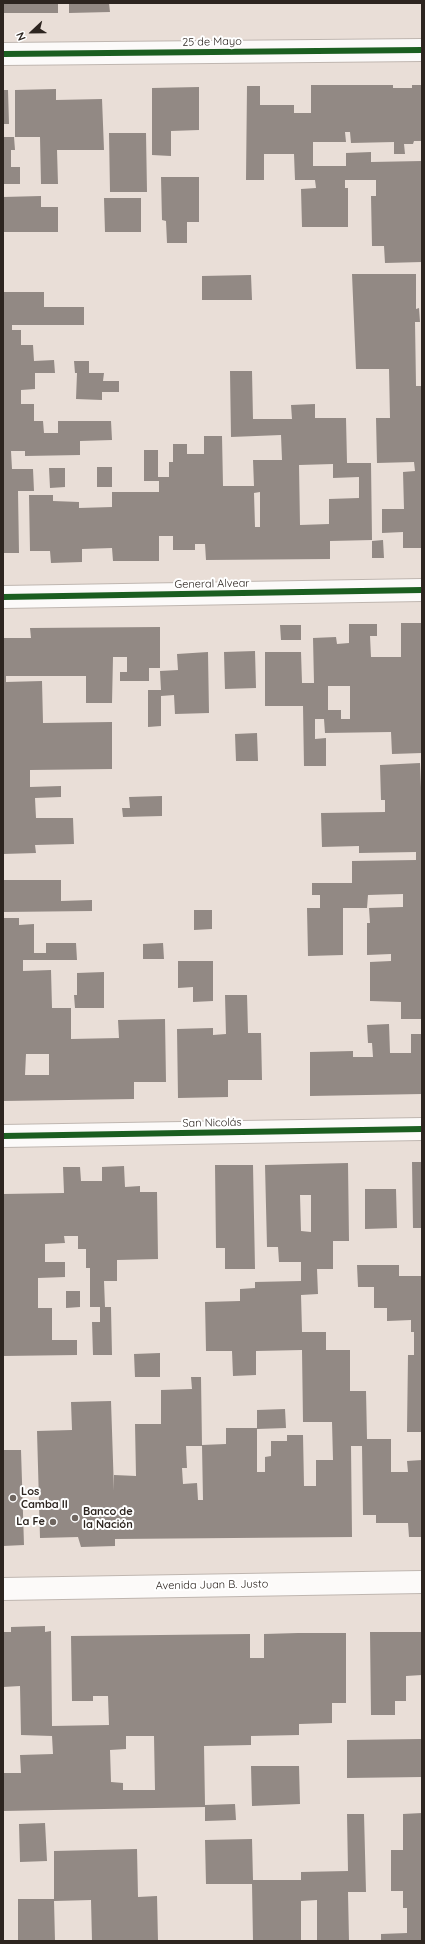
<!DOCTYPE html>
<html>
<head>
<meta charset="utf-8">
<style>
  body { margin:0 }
  #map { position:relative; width:425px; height:1944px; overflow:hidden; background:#e9ded7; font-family:Quicksand,sans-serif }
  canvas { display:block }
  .frame { position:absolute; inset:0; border:4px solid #2d2520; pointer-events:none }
  .north { position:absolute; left:12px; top:12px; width:40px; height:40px; -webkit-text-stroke:3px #fff; paint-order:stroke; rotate:248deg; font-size:11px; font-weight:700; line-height:16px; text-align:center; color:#2d2520 }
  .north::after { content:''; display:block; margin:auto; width:14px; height:18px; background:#2d2520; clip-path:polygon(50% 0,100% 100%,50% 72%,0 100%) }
</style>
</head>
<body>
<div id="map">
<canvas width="425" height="1944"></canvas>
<div class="frame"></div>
<div class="north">N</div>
</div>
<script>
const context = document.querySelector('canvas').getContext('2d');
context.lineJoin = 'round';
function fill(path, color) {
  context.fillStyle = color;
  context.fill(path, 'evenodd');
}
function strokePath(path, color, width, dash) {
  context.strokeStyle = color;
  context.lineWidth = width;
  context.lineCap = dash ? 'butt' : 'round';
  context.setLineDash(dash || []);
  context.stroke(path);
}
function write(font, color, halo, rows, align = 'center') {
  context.font = font + ' Quicksand,sans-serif';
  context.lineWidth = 4;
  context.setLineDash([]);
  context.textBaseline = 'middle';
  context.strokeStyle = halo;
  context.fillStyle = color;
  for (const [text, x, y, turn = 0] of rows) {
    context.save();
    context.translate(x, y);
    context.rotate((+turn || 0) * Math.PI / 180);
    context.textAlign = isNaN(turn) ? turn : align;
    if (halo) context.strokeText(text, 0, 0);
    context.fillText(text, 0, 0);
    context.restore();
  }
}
fill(new Path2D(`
  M3,3h55v10h-55z
  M69,3h40l1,9 -41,1z
  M311,85h82v3h19v-3h10v56h-8l-1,3h-9l1,10h-11v-12l-43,1 -1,-11h-5l1,10h-33v24h33v-13l25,-1v10l51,-1v101l-37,1 -1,-17h-12l-1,-50h5v-16h-31v8h3v39h-46l-1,-38 15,-1 -1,-8h-20l-1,-26h-30v26h-18l1,-94h13v19h34v8h17z
  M199,87v43l-28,1v25l-19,-1v-67z
  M56,89v11l46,-1 2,51h-47l1,34h-17l-1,-47h-25v-47z
  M3,90h5l1,34h-6z
  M109,133h37l1,59h-37z
  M3,137h11l1,13h-4v17h9v17h-17z
  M161,177h38v45h-12v21h-20l-1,-22 -4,-1z
  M41,196v11h17v25h-55v-35z
  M104,198h37v34h-36z
  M352,274h64v35l3,-1 1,14h-5l1,64h6v162h-19v-16l-21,1v-24h22l-1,-37 12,-1 -1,-9 -37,1 -1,-45h14l-1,-49h-33z
  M251,275l1,25h-50v-24z
  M3,292h41v15h40v18h-72v5h9v15h12l1,16 20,-1 1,13h-20v16l-14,1v14h13v17h9l1,12h14v-12h53l1,19 -32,1v14l-55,1v-5h-14l1,18h21l1,22h-16l1,62h-16z
  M74,361h15v12h15l-1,8h16v11h-17v8l-26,-1 1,-26h-2z
  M230,371h22l1,48h39l-1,-14 24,-1v14h31l1,45h24l1,77 -42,1v18l-124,1 -1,-16h-10v6h-22v-14h-14v25h-46l-1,-13 -30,1v13l-31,1 -1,-12h-20l-1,-56h24v6l26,1v6l33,-1v-15h47v-11h-15v-31h14v27h11v-15h4v-18h14v10h17v-18h18l1,50h31l-1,-26h29l-1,-25 -50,2zM333,464v14l26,-1v21l-30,1v25l-29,1 -1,-60zM260,492v35h-5l-1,-34z
  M97,467h15v20h-15z
  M49,468h16v19l-15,1z
  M383,540l1,18h-12v-17z
  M401,623h21v130l-30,1 -1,-22 -66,1 -1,-14h-9v20l11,-1v28h-22l-1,-60h-38v-54h36l1,31h12l-1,-45 23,-1 1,7 12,-1v-19h28v12h-7l1,21h30zM328,686h22v33h-9v-9h-13z
  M280,625h21v15h-20z
  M160,627v41h-11v13h-29v-9h7v-15h-14l-1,46h-26v-27h-80v6l36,-1 1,42 69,-1v47l-82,1v17l31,-1v11l-26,1 1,20h37l1,26 -39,1 1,8 -33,1v-216h28l-1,-10z
  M255,651l1,37 -31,1 -1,-37z
  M208,652l1,61 -34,1 -1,-19 -13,1v30l-13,1v-37h13l-1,-19 18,-1 -1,-16z
  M257,733l1,28h-22l-1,-27z
  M420,763l2,49v207h-21v-17l-31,-1v-39l21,-1v-7l-24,1v-32h3l-1,-15 34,-1v-13l-35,1 -1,13h-24v47l-35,1 -1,-48h13v-13h-8v-12h40v-22l64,-1v-8l-57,1v-7l-37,1 -1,-34 64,-1v-12h-4l-1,-35z
  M162,796v20l-39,1 -1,-9h8l-1,-11z
  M3,880h58v21l31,-1v11l-89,1z
  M194,910h18v19l-18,1z
  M3,918h16v7l15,-1v29h12v-10h30l1,17h-54v11l28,-1 1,38h19v31l48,-1 -1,-18 47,-1 1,63h-32v17l-131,2zM26,1054h23v21h-24z
  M163,943l1,16h-21v-15z
  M178,961h35v40l-20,1v-15l-15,1z
  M104,972v36h-29l-1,-13h3v-22z
  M225,995h22l1,38h13l1,47h-34v17l-50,1 -1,-69 36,-1v7l13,-1z
  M389,1024l1,29h21v-19h11v60l-112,2v-44l43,-1v6h20l-1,-14h-4l-1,-18z
  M412,1162h10v66h-9z
  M348,1163l1,78h-16v28h-16l1,25 -17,1 1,37h24v18h24v41h16l1,48h24v33h17l-1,-11 15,-1v77h-13l-1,-14h-32v-8h-13l-1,-69h-11l1,91 -237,2v7l-34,1 -3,-10 -38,1 -3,-107 35,-1 -1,-28 40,-1 3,90v-16l22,1 -1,-52h26v-34l31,-1 -1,-12h10l1,69h-16l1,22h-5l1,16 14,-1 1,17h5l-1,-55 24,-1v-16h31v44h8v-15l6,-1v-15h16v-6h16l1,51h12v-26h17l-1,-38h-29l-1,-72 -46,1v24l-23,1 -1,-25h-26l-1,-49 35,-1v-12l15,-1v-6l46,-1v-19h-22l-1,-15h-11l-2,-82zM300,1195h11v37l-10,-1z
  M215,1165h38l2,104h-30v-21h-9z
  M124,1166l1,21 15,-1v6h17l1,67 -41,1v21h-13l1,26h6l1,48h-19l-1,-33h8v-15h-10v-39h-4v-19h-8v-13h-14l1,7 -20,1v18h20v15l-27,1v30h14v32h25v15l-74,1v-162l61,-1 -1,-26h17l1,14h21v-14z
  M365,1189h31l1,39 -32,1z
  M357,1265h42v11h23v156h-15l1,-77h6v-23h-3v-12l-24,1v-13h-13v-21h-16z
  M66,1291h14v16l-14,1z
  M160,1353v24h-25l-1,-23z
  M285,1409l1,19 -29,1v-19z
  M3,1450h18l3,95 -21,1z
  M45,1626v6l6,-1 1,95 57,-1 -1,-29h-15v5h-21l-1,-65 179,-2v24h14v-24l34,-1v17v-17h48v70h-14v20l-33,1v11l-48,1v9l-47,1 1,59 30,-1 1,16 -31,1v-14l-202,4v-38h18l-1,-18 33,-1 -1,-18 -31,-1 -1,-49 -17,1v-55h8v-5zM126,1736h28l1,54h-32v-7l-12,-1 -1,-32 16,-1z
  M370,1632h52v43l-16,1v25h-11v14h-24z
  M422,1739v38l-75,1v-38z
  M251,1766h48l1,38 -48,2z
  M422,1813v128h-41v-7l26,-1v-25h-4v-17h-12v-41h12v-36z
  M347,1814h17l2,78h-18l1,49h-32v-41l-16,1v40h-48l-1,-57h-46l-1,-44 47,-1 1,41h48v-8l47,-1z
  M45,1823l2,38 -27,1 -1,-38z
  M137,1849l1,48 19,-1 1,45h-66l-1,-41 -37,1 1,40h-37v-42h36v-48z`), '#928984');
const minor = new Path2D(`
  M3,54l419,-4
  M3,597l419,-7
  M3,1136l419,-7`);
const secondary = new Path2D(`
  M3,1589l419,-7`);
strokePath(minor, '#bfb6b0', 24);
strokePath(secondary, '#bfb6b0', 24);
strokePath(minor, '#fcfaf9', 22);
strokePath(secondary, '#fcfaf9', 22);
strokePath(new Path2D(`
  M3,54l419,-4
  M3,597l419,-7
  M3,1136l419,-7`), '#1b5e20', 6);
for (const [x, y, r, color] of [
  [13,1498,4,"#6f6660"],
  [75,1518,4,"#6f6660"],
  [53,1522,4,"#6f6660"]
]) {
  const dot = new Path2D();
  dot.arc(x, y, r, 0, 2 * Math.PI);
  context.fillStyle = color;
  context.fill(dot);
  strokePath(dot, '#fff', 1.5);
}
write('11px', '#2d2520', '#fff', [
  ["25 de Mayo",212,42,-1],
  ["General Alvear",212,584,-1],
  ["San Nicolás",212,1123,-1],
  ["Avenida Juan B. Justo",212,1585,-1]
]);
write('bold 11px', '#2d2520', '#fff', [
  ["Los",21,1492],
  ["Camba II",21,1505],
  ["Banco de",83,1512],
  ["la Nación",83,1525],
  ["La Fe",45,1522,"right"]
], 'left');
</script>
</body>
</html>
